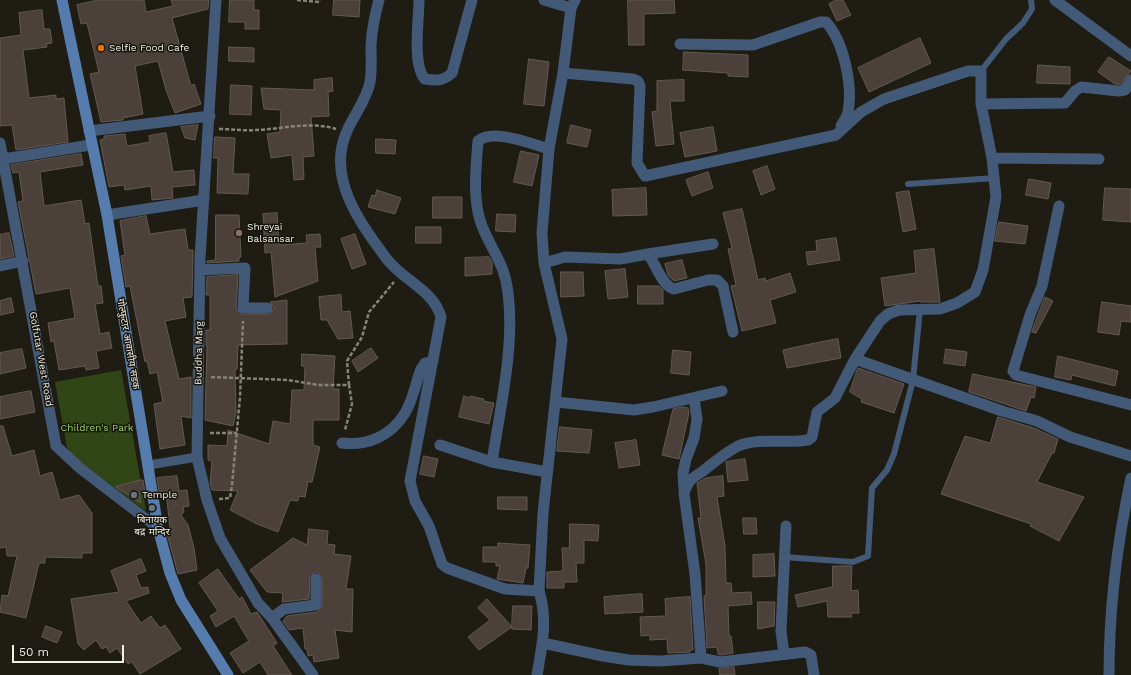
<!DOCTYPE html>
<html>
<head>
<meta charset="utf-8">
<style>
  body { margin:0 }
  #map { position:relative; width:1131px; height:675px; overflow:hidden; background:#1f1d13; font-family:"Work Sans",sans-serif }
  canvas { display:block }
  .scale { position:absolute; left:12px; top:645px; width:112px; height:18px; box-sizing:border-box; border:2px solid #f0efe8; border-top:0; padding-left:5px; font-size:12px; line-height:14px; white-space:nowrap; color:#f0efe8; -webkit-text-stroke:3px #16140b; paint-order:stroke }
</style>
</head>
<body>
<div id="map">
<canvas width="1131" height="675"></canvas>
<div class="scale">50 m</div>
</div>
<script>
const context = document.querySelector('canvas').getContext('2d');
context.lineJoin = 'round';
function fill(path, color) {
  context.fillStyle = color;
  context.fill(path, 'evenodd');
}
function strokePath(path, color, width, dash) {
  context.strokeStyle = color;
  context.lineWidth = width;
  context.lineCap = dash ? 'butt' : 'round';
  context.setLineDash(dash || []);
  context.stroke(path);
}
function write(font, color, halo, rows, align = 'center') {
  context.font = font + ' "Work Sans","Noto Sans Devanagari",sans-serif';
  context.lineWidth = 3;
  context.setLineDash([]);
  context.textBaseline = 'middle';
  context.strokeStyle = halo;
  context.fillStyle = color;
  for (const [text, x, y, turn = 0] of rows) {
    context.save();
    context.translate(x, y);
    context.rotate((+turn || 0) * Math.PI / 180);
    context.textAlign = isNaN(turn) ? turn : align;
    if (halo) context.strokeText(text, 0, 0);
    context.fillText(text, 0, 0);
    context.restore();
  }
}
fill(new Path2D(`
  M121,370l25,141 -75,-56 -4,-8 -12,-65z`), '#314616');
const building = new Path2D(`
  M99,0h45l2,12 27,-6 -2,-6h38l-1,9 -36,9 19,68 3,-2 7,20 -26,9 -9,-23 -8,-29 -23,5 8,48 -20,4v2l-22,2 -11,-48 9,-2 -12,-49 -6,1 -4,-19z
  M230,0h24v10h5v19h-14v-7h-16z
  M334,0h26l-1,17 -26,-2z
  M628,0h46l1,13 -31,1v31h-15z
  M836,0h7l8,15 -14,6 -8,-17z
  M42,10l2,19h6l2,14 -6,1 1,3 -24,3 6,48 27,-3v4l8,-1 4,44 -52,8 -4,-25 -12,1v-88l21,-3 -2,-22z
  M920,38l11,25 -62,29 -11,-24z
  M229,47l25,1v14l-25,-1z
  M684,52l64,3v22l-20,-1v-3l-45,-3z
  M1109,57l22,14 -10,13h-6l-17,-12z
  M529,59l20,3 -5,44 -20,-2z
  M1038,65l32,2v17l-33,-1z
  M332,78l1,13 -5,1 1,24 -18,1 3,39 -11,1 1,22 -10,1 -2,-25 -21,3 -4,-24 13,-2 1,-22 -17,-1 -3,-21 53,2v-10z
  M684,80v21h-14l4,43 -18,2 -4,-34 5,-1v-30z
  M231,85l21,1 -1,29 -21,-1z
  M198,125l-3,15 -10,-2 -4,-11z
  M571,125l20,5 -4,17 -20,-4z
  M713,127l4,24 -32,6 -5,-24z
  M166,133l7,39 21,-2 1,15 -23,2 1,11 -21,2 -1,-14 -26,4 -1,-5 -15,2 -9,-47 4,-1v-3l21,-2 2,12 23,-4 -1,-6z
  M215,137l20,1 -2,36h16l-1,20 -31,-1 1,-35h-4z
  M376,139l20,1 -1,14 -19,-1z
  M521,151l18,4 -7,31 -18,-4z
  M81,154l2,11 -43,7 4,34 37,-6 4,24 4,-1 9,63h3l2,17 -8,1 5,30 9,-2 3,16 -16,3 3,17 -13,2 -1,-4 -26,4 -5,-29 -3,1 -3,-19 27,-5 -5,-30 -34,6 -18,-92 5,-1 -4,-29 -6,1 -2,-8z
  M767,166l8,23 -14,6 -8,-24z
  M708,172l5,16 -21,8 -6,-16z
  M1029,179l22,4 -3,16 -22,-4z
  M646,188l1,27 -34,1 -1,-26z
  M1105,188l26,1v33l-28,-2z
  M377,190l24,8 -6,16 -27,-7 4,-12 3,1z
  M909,191l7,38 -13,3 -7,-39z
  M433,197h29v21h-29z
  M742,209l16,71 7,-2 1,3 24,-8 6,19 -26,8 6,23 -34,8 -11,-45 5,-1 -8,-36 4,-1 -9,-35z
  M277,213l2,32 28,-2 -1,-8 14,-1 1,13h-6l3,34 -43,16 -4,-45 -6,1 -2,-39z
  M497,214l19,1 -1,17 -19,-1z
  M216,215h23l2,42h-2v4l-32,2v-2l8,-1z
  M146,216l4,18 35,-5 3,21h5l-1,47 -9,1 3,19 -21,4 14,58 12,-2v41l-10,-2 4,29 -25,4 -6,-45 9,-2 -6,-30 -7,2 -3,-13 -2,1 -15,-76 -4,1 -5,-31 4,-1 -5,-34z
  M999,222l29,4 -3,18 -30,-3z
  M416,227h25v16h-25z
  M9,233l5,23 -14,3v-24z
  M355,234l11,30 -14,5 -11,-30z
  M836,238l4,22 -32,5 -2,-13 11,-1 -1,-10z
  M934,249l6,53h-20v-1l-35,5 -4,-28 35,-5 -2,-22z
  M489,257l3,5v12l-27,2v-18z
  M682,260l5,18 -13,3 -6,-6 -3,-11z
  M625,269l3,28 -20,2 -3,-28z
  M561,272h22l1,24 -23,1z
  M238,275l-2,33 4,6h30l4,-6 -4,-6 17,-2v44l-49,1 -1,24h-2l1,44 -3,13 -28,-6 2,-74h-1v-16h4v-35h-4l1,-18z
  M638,286h21l4,4v14h-25z
  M341,295l1,17 8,-1 3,27 -15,1 -11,-19h-6l-2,-23z
  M1045,297l8,4 -17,32 -4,-1z
  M11,298l3,14 -14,3v-14z
  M1102,302l29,4v16l-10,-1 -2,14 -21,-3z
  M838,339l3,19 -54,10 -4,-18 32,-7z
  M371,348l7,10 -20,14 -6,-11z
  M22,349l4,19 -26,6v-21z
  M946,349l21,3 -2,14 -21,-3z
  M673,350l18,2 -2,23 -18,-2z
  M302,354l33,2 -2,33h6v31h-26v25l7,2 -8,35h-4l-3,15 -6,-1 -1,5 -8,-1 -12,32 -21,-8 -27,-14 8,-19 -26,-1 -2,-7 2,-22 -4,-1v-15l19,1 1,-16 41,14 4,-23 17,3 2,-34h12l1,-23 -3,-1z
  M1058,356l60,15 -3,15 -43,-11 -1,5 -16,-3z
  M858,368l46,16 -10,29 -33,-11 1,-3 -12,-7z
  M973,374l63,13 -2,11 -3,-1 -5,14 -57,-19z
  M31,391l4,21 -35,7v-22z
  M464,396l6,2v-2l14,3 -1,2 11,2 -5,21 -30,-7z
  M684,407l4,1 1,5 -10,46 -17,-4 11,-46z
  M998,417l36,11 24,11 -4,14h-2l-15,29 47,15 -25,44 -29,-15 1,-2 -90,-30 24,-58 25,7z
  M0,426h3l9,30 22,-6 6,26 12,-4 8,28 19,-5 13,18v40h-10v5l-37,-1v6h-6l-13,55 -26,-6 2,-17 6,1 9,-40h-10l-1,-9 -6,1z
  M560,427l32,3 -3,23 -32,-2z
  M636,440l4,25 -21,3 -4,-25z
  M424,456l14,3 -4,18 -14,-3z
  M745,459l3,21 -20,2 -2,-20z
  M177,476l2,15 8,-1 2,16 -6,1 1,5 -3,3 7,10 6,23 3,22 -19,4 -12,-44 4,-2 -4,-37 -7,1 -2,-14z
  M723,476l1,20 -7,1 8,49 1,37h5l1,10 19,-1 1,12 -24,2 1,30h2l2,17 -13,2 -2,-1 -1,-7 -10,1 -3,-52h2v-32l-8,-46h3l-4,-35 9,-5z
  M140,480h3l2,13 -6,1 2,9 -25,-16z
  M498,497h29v13l-29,-1z
  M743,518h13l1,16h-13z
  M570,524l29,1 -1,16 -14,-1v23h-8l1,19h-13v6h-17v-16l16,-1 -1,-23h7z
  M309,529l19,2 -1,13 8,1 -1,9 17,2 -5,33h7l-1,43 -17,-2 4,28 -25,4 -1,-7 -5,1 -1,-7h-2l-2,-21 -14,2 -6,-9 4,-5 30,-4 5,-3v-34l-6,-3 -6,4 -1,23 -27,3 1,-9 -16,-1 -17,-22 43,-32 14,7z
  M498,543l32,2 -2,23h-2l-3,15 -26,-4 3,-13h-4v-4h-13v-15h15z
  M774,554l1,22 -22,1v-22z
  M141,559l5,12 -10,4 5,13 7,-1 1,6 -23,8 15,22 10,-7 9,12 5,-3 16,24 -41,25 -8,-12 -4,2 -11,-16 -7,5 -4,-6 -4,2 -6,-9 -12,10 -6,-6 -7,-45 48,-7 -8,-21z
  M833,566h19l-1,25 7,-1 1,23h-8l1,4h-24l-1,-16 -29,6 -3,-12 37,-8z
  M218,569l21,30 3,-2 9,17 6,-2 20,31 -4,3 19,29h-24l-8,-13 -17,11 -13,-20 19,-12 -15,-25 -18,11 -6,-11 8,-5 -19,-28z
  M642,594l1,18 -38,2 -1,-17z
  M690,597l3,53h-3v2l-22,1 -1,-14 -17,1v-5l-9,1 -1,-19 26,-1 -1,-17z
  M487,599l25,28 -33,23 -11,-13 22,-17 -12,-12z
  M758,602h17l-1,24 -16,3z
  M513,606h19l-1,24 -19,-1z
  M46,626l16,6 -5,11 -15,-6z
  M734,667l1,8h-15l-1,-6z`);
fill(building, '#4b403a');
strokePath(building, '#645952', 1);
strokePath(new Path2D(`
  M297,0l22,2 1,-2
  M219,129c13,0 25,2 37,1 27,-1 53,-9 80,-1
  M211,377l77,3 30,5h31l3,19 -7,26
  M349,385l-2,-24 15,-24 7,-25 25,-30
  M210,433h27
  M219,499l11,-1 2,-13 8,-88 3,-76`), '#85847b', 2.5, [4, 2]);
strokePath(new Path2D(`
  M981,71l25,-32 17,-16 9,-14 -1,-9
  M908,184l87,-6
  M784,557l69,5 15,-6 4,-68 15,-18 7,-16 19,-74 7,-71`), '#425a78', 6);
strokePath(new Path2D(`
  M149,465l48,-8`), '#425a78', 9);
strokePath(new Path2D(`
  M216,0l-16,258 -3,199 10,43 13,38 38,65 14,15 41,57
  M379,0c-4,14 -7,30 -8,45 0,12 1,25 -1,37 -3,17 -16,33 -23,49 -21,46 13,92 39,127 17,23 47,31 55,59l-31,164 5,20 14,25 13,38 5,4 58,21 34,2
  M419,0c0,19 -7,66 6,79 12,2 18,2 27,-6l20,-73
  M544,0l27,8
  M1055,0l76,56
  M680,44l73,1 67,-23h6c18,20 27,64 22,90 -1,5 -5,10 -7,14
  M563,73l8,-65 4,-8
  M981,104l84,-1 10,-12 6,-4 38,4 6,-1 6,-10
  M89,131l121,-15
  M0,143l56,303 25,23 77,59
  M992,158l107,1
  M3,159l88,-14
  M1059,206l-17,80 -12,29 -17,56 3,4 115,30
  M107,215l97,-15
  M648,254l65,-10
  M544,263l21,-6 55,2 28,-5c8,10 14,32 26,35l34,-9h9l6,6 10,46
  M0,266l23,-5
  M200,270l45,-2 -2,40h24
  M855,359l147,52 35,10 33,16 61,19
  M556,402l78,8 19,-3 69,-16
  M342,443c26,3 49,-7 63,-30 8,-13 11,-31 16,-44l4,-6 8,-2
  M440,445l52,17 55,10
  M492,462c8,-53 23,-117 16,-169 -3,-29 -16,-42 -26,-67 -10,-26 -6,-58 -4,-85 15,-13 53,3 71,8
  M684,489l-1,-16 3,-14 8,-21 3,-19 -3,-21
  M272,618l12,-9 32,-4v-26
  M543,643l60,13 26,4 31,1 41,-3 19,4 85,-10 6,3 3,20
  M784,654l-3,-23 5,-105
  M537,675c5,-29 11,-55 2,-84l4,-78 19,-174 -18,-76 -2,-30 7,-84 14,-76 70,6 5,2 2,5 -3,77 8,13 191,-41 25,-23 23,-13 84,-28h13v33l11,54 4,39 -13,73 -8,22 -18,11 -17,6 -41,1 -11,4 -8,7 -25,38 -20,39 -18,14 -5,25 -4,3c-22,4 -48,-3 -70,6 -11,6 -20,13 -30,21 -13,12 -17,7 -24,26l11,81 6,84
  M1109,675c0,-67 8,-132 22,-197`), '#425a78', 11);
strokePath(new Path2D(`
  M62,0l45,215 51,313 12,45 11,27 47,75`), '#557cac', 11);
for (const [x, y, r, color] of [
  [101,48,4,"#e8710a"],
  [239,233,4,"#8d6e63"],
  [134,495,4,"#6b7280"],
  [152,508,4,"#6b7280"]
]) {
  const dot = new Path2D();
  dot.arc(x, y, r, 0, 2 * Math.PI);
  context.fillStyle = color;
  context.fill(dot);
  strokePath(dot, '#16140b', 1.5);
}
write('10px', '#f0efe8', '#16140b', [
  ["Selfie Food Cafe",109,48],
  ["Shreyai",247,227],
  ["Balsansar",247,239],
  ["Temple",142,495],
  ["बिनायक",152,520,"center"],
  ["बद्र मन्दिर",152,532,"center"]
], 'left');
write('10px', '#f0efe8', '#16140b', [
  ["गोल्फुटार आवासीय सडक",128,344,80],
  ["Buddha Marg",199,353,-89],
  ["Golfutar West Road",41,359,80]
]);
write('10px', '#9dd25c', '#16140b', [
  ["Children's Park",97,428]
]);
</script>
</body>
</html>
